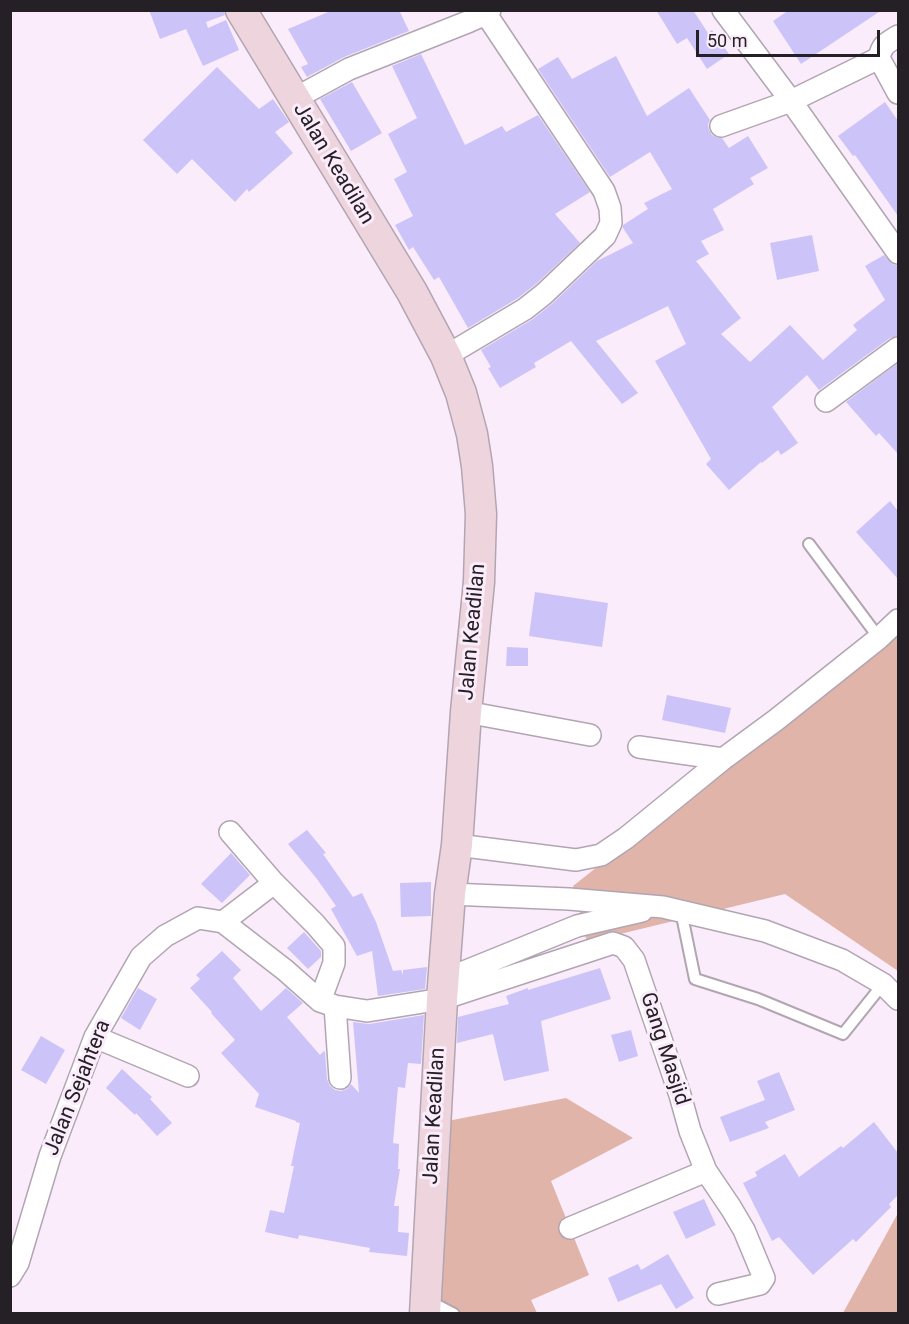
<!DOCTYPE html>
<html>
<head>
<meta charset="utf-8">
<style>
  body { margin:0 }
  #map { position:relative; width:909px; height:1324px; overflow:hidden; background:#faecfa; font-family:Roboto,sans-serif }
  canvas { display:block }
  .frame { position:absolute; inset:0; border:12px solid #252025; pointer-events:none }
  .scale { position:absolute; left:696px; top:30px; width:184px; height:27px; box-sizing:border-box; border:3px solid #252025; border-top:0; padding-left:8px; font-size:18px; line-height:21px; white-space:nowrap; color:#252025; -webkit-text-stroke:4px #faecfa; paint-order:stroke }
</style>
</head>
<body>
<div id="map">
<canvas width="909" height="1324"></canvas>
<div class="frame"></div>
<div class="scale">50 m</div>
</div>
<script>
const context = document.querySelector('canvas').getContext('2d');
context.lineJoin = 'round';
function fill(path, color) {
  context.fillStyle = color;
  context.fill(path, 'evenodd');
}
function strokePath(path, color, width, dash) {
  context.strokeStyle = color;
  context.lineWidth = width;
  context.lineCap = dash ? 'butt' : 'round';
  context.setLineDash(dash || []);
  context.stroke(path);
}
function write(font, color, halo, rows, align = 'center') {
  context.font = font + ' Roboto,sans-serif';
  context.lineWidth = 6;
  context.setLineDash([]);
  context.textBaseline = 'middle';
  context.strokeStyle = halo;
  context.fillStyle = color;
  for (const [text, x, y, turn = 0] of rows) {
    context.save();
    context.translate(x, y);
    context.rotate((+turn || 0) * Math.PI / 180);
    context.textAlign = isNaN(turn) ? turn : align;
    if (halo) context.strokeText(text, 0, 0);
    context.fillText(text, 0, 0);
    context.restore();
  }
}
fill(new Path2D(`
  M898,619v352l-113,-77 -198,48 -14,-56 280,-221z
  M566,1098l67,40 -82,43 38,94 -58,25 6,13 -116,1 16,-191z
  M898,1213v100h-55z`), '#e0b4a9');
fill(new Path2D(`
  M149,10h75l1,5 -19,7 2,6 18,-8 13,30 -36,16 -17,-37 -26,10z
  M333,10h66l10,21 -65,26 -37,20 -6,-10 7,-3 -20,-35z
  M656,10h37l15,23 4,-3 17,24 -22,15 -20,-31 -10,6z
  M789,10h93l-81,54 -28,-43z
  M421,54l44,91 37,-19 4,6 32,-17 52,77 -35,22 25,29 -44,41 -18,14 -50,30 -29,-51 -5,3 -21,-33 -4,3 -14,-25 18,-9 -19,-37 13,-7 -19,-38 29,-16 -25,-52z
  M616,56l31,60 42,-28 21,32 -2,4 1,6 3,5 6,3h4l7,10 19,-12 20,32 -18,10 4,6 -41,25 11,21 -23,11 8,13 -13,7 45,57 -20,16 29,28 40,-37 33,35 34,-30 -4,-5 32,-25 -20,-34 19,-11 8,9 6,2v70l-8,2 -71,52 -12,-15 -35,32 26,36 -17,12 -3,-5 -16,13 -1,-1 -32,28 -23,-26 5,-5 -56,-98 31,-17 -18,-38 -72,35 42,52 -16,11 -51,-63 -37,22 2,4 -36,21 -12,-20 3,-1 -10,-17 52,-31 20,-16 44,-42 36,-18 -10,-15v-3l25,-16 -4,-6 28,-14 -22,-37 -40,25 -72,-108 20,-12 14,22z
  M217,67l42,42 14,-10 16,23 -14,10 18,21 -44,39 -2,-3 -12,13 -43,-43 -15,15 -34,-34z
  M352,82l30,51 -31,18 -31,-52z
  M885,102l13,19v95l-43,-61 -2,1 -15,-20z
  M812,235l7,36 -42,9 -7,-37z
  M898,363v91l-19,-21 -3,3 -30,-34z
  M890,501l8,10v68l-42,-47z
  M535,592l73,11 -6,44 -73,-11z
  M507,647l21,1v18h-22z
  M667,695l64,13 -6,25 -63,-13z
  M307,830l19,23 -3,1 30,43 9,-4 14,29 17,49 8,-1 2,5v-5l24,-3 -2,22 -47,7 -6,-45 -15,5 -26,-47 5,-3 -19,-27 -29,-35z
  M231,853l19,22 -28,28 -21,-19z
  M431,882v34l-30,1 -1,-34z
  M304,932l17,19v6l-13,12 -21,-21z
  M222,951l19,19 -8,8 28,33 25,-23 17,15 -16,14 33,38 4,-4 1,1 2,27 3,7 5,4 6,1 6,-2 4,-5 8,9 -6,-71 16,2 55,-9 -3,49 -13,-1 -3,25 -7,-1 -5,56 6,1 -1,25h2l-6,37h5l-1,26 11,1 -2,23 -38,-4 1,-4 -71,-13 -1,4 -33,-7 5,-22 14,3 10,-47h-3l9,-43 -4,-1v-1l-41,-14 4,-13 -38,-41 14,-13 -24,-27 1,-1 -22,-24 10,-9 -4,-4z
  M600,968l11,31 -70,22 8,50 -45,10 -11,-47 -36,9 1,-26 51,-13 -3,-8 22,-8v2z
  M138,988l19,11 -17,31 -19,-12z
  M631,1030l7,26 -19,6 -8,-27z
  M41,1036l24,14 -19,34 -25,-14z
  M122,1069l30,28 -2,2 22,24 -15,13 -21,-23 -1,2 -29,-27z
  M779,1072l16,38 -30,12 4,6 -39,14 -10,-25 45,-17 -8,-19z
  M874,1122l24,31v42l-9,9 2,3 -35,35 -3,-3 -40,36 -34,-38 -7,4 -29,-58 14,-7 -2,-4 30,-18 14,23 42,-31 2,2z
  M704,1199l12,26 -30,14 -13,-27z
  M668,1254l26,44 -18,11 -15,-25 -43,18 -10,-24 30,-14 3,6z`), '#ccc4f9');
const service = new Path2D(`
  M809,544l70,94
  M681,911l14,68 63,20 85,35 40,-50
  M427,1300l27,14`);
const minor = new Path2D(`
  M723,10l68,91 107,152
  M898,36c-11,7 -16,8 -19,22l19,35
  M294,99l55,-30 121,-48 16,-7 4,-4
  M721,126l70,-25 88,-43
  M446,356l79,-47 19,-15 61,-58 6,-13 -1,-15 -6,-17 -118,-177
  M826,401l72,-53
  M466,712l124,23
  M639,747l84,12
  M230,832l44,51 41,41 19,22v17l-14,38
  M457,845l119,15 25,-5 25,-17 97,-79 53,-39 103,-82 19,-18
  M450,894l119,5 94,8 102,24 77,29 41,24 15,15
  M223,922l51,-39
  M444,980l133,-54 65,-15
  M335,1006l5,72
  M95,1037l93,39
  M570,1228l136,-57
  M10,1276l8,-13 32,-107 45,-119 46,-80 24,-21 33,-18 25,4 62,48 35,31 15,5 32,5 75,-12 171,-56 11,4 10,13 46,135 10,36 16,40 25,37 13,22 20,48 -4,6 -42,10`);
const secondary = new Path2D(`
  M241,10l171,282 34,64 15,37 11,41 5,32 4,48 -2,68 -13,130 -9,133 -7,49 -8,105 -17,315`);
strokePath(service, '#b2a5b2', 14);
strokePath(minor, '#b2a5b2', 24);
strokePath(secondary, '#b2a5b2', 33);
strokePath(service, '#fff', 10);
strokePath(minor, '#fff', 21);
strokePath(secondary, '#eed5dd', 30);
write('21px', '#252025', '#faecfa', [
  ["Jalan Keadilan",333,164,59],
  ["Jalan Keadilan",473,632,-85],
  ["Gang Masjid",664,1049,72],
  ["Jalan Sejahtera",78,1088,-68],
  ["Jalan Keadilan",435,1116,-87]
]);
</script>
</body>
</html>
